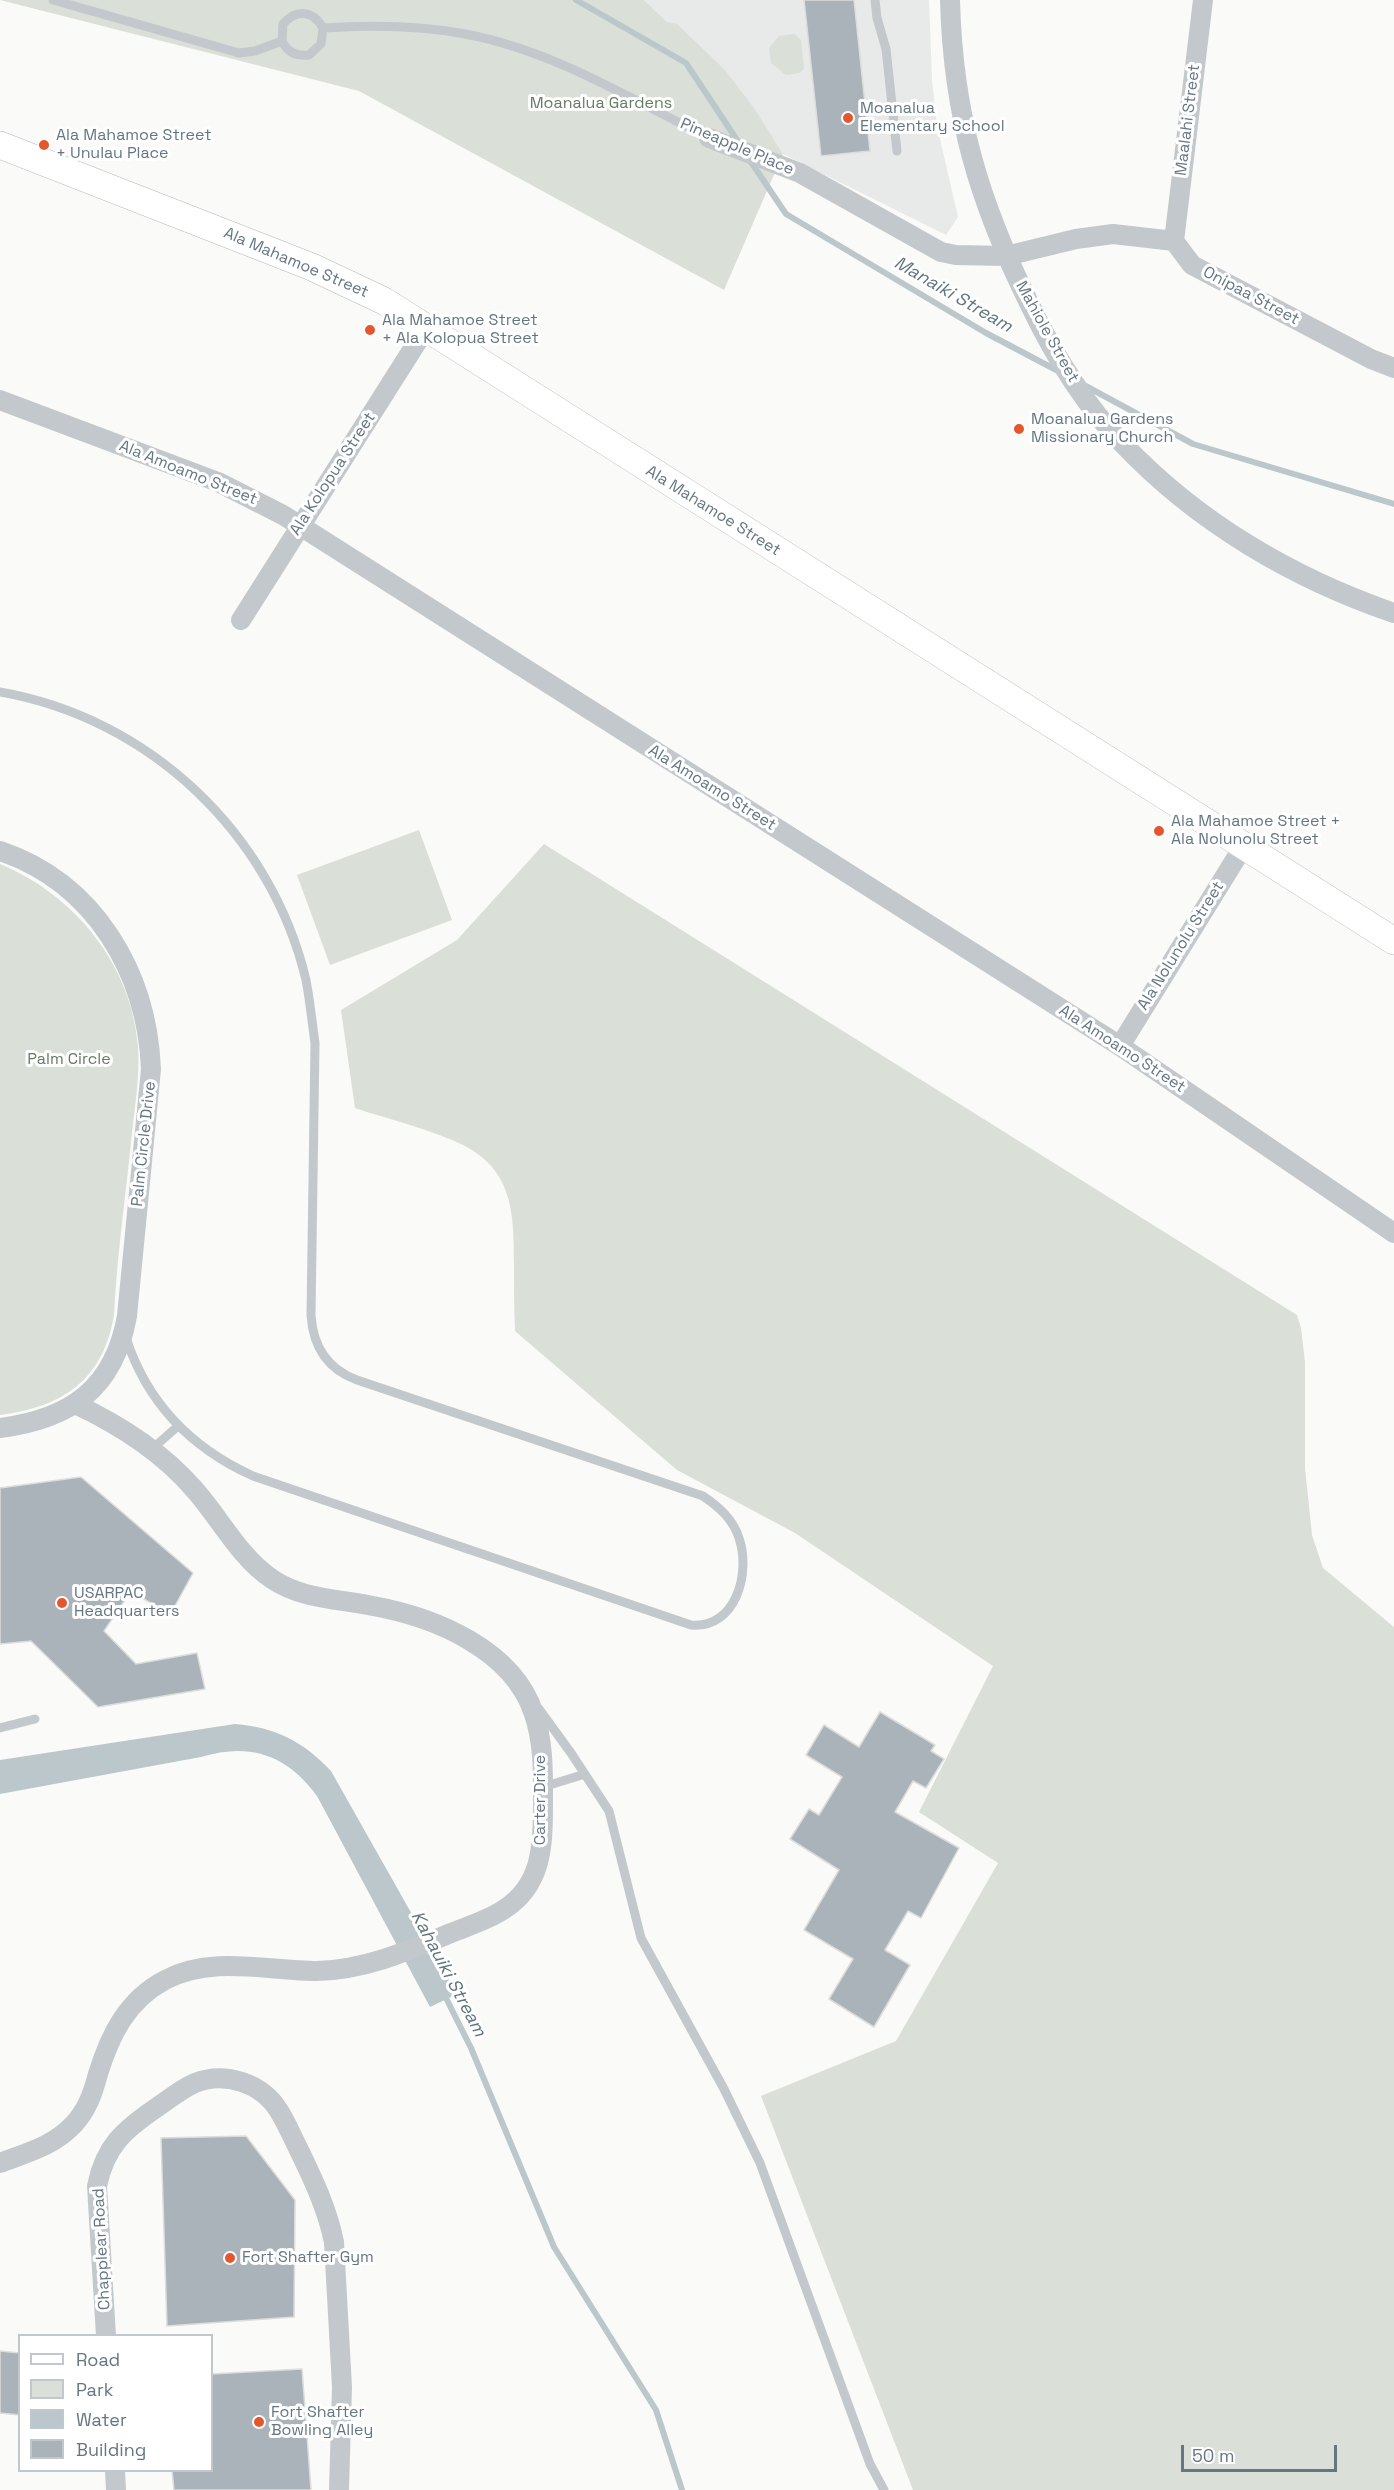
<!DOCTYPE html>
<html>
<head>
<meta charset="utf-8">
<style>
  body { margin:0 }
  #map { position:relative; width:1394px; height:2490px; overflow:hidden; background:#fafaf8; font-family:"Space Grotesk",sans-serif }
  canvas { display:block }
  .legend { position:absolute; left:18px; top:2334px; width:195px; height:138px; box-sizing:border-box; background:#fff; border:2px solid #c1c8cd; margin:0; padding:8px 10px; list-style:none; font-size:18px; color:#657683 }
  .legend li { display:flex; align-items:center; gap:12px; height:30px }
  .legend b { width:30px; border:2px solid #c1c8cd }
  .scale { position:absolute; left:1181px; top:2445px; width:156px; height:27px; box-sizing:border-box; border:3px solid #657683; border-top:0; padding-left:8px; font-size:18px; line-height:21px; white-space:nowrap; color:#657683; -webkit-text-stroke:4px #fff; paint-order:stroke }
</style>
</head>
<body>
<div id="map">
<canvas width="1394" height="2490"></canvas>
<ul class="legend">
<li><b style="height:8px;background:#fff"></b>Road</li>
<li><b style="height:16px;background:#dadfd7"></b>Park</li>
<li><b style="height:16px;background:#bbc7cb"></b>Water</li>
<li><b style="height:16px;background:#aab3b9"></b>Building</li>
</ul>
<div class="scale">50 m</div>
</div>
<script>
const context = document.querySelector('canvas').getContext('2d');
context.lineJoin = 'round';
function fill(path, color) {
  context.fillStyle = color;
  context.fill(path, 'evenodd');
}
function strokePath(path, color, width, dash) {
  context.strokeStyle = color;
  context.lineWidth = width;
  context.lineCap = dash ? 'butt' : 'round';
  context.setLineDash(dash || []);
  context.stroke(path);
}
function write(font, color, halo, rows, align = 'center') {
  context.font = font + ' "Space Grotesk",sans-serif';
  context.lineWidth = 6;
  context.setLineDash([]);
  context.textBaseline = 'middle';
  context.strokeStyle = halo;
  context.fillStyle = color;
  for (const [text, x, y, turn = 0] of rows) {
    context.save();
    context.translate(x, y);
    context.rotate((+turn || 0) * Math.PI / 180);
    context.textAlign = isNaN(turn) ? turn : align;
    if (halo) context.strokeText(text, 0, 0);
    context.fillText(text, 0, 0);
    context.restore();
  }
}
fill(new Path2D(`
  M644,0h285l3,80 5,46 21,91 -12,18 -163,-81 -28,-45 -29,-38 -59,-49z`), '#e8e9e9');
fill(new Path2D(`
  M0,0h644l23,22 10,2 49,47 29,38 28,45 -59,136 -365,-199z
  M794,34l7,6 3,29 -5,4 -13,2 -15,-12 -2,-15 10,-12z
  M419,830l33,90 -122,45 -33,-90z
  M544,844l753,471 4,13 4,34v106l7,67 11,33 71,59v863h-481l-152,-394 135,-55 102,-178 -79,-51 74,-146 -198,-133 -118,-63 -162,-139c-1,-23 -1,-46 -1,-68 0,-49 -1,-93 -51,-118 -33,-16 -72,-25 -108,-37l-14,-98 116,-70z
  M0,864c75,31 132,101 138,183 2,29 -3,58 -6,86 -6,61 -15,121 -18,182 -11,65 -51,92 -114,100z`), '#dadfd7');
fill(new Path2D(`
  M235,1724c40,3 69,18 96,47l126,223 -27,13 -113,-211c-30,-41 -67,-54 -116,-39l-201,37v-34z`), '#bbc7cb');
strokePath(new Path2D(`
  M576,0l110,63 53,80
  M749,159l37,55 200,119 74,39
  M1082,384l111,60 201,60
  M443,1992l28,56 83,199 102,163 26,80`), '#bbc7cb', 6);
const building = new Path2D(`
  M804,0h50l16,151 -49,5z
  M81,1477l112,96 -23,42 -39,-24 -27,40 32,33 61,-11 8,36 -107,18 -67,-66 -31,3v-156z
  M880,1712l55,33 -4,6 13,8 -18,29 -13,-7 -18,31 64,36 -38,70 -13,-7 -23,39 25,15 -36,62 -45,-28 24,-40 -49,-29 35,-60 -49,-31 19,-30 10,6 23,-38 -36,-22 18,-30 35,22z
  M246,2136l49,64 -1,117 -127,9 -6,-188z
  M0,2351l20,2v62l-20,-2z
  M302,2369l9,121h-137l-2,-20h40v-96z`);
fill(building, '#aab3b9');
strokePath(building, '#dcdcda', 1.5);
const secondary = new Path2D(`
  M0,145l312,122 72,34 1010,640`);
strokePath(secondary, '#b3babf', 28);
strokePath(new Path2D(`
  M53,0l186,53 16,-2 27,-10 1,-17c13,-15 30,-14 40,4 47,-3 95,-3 142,6 87,16 166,65 244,104
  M875,0l2,18 9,31 11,102
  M282,41c6,12 14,15 27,14l12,-11 2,-16
  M0,692c149,26 271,141 306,288 4,21 6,42 9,63l-4,272c2,32 16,54 46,65l346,116c16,11 30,23 36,42 12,35 -3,91 -48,87l-438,-149c-62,-28 -106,-74 -127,-138
  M152,1449l26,-23
  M539,1709l32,44 38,58 32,127 83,151 36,74 110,301 14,26
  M0,1728l35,-9
  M543,1787l42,-13`), '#c3c8cc', 9);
strokePath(new Path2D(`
  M950,0c3,116 29,202 80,305 24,50 54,99 93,139 74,78 169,134 271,169
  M709,138l91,35 141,79 15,3 50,1 70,-17 37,-5 61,7 18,24 179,94 23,9
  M1174,241l29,-241
  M0,400l218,82 65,33 837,531 274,187
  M241,620l185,-292
  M0,851c95,32 147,122 151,218l-24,247c-13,73 -57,103 -127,112
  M1120,1046l123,-199
  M0,2163c26,-10 54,-17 74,-39 13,-14 19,-31 24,-50 12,-39 29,-74 67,-94 47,-25 102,-9 152,-9 48,-1 91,-20 134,-38 17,-7 37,-13 52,-23 39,-24 40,-64 40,-105 0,-31 1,-61 -9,-91 -21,-65 -100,-97 -161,-108 -34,-7 -72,-7 -101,-27 -33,-22 -52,-61 -78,-90 -33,-38 -74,-64 -119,-85
  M106,2336l-9,-150c8,-40 27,-56 59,-78 12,-8 25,-19 39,-25 30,-12 67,0 84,28 7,11 13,25 19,37 15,31 29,60 36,94l8,145 -3,103
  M115,2470l1,20`), '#c3c8cc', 20);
strokePath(secondary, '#fff', 27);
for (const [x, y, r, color] of [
  [848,118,6,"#e4572e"],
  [44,145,6,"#e4572e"],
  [370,330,6,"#e4572e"],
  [1019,429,6,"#e4572e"],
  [1159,831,6,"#e4572e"],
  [62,1603,6,"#e4572e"],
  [230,2258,6,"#e4572e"],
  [259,2422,6,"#e4572e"]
]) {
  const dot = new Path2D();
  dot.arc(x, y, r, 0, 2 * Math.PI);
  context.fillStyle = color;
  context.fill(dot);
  strokePath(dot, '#fff', 2);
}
write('16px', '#687a64', '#fff', [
  ["Moanalua Gardens",601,104],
  ["Palm Circle",69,1060]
]);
write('16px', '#657683', '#fff', [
  ["Moanalua",860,109],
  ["Elementary School",860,127],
  ["Ala Mahamoe Street",56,136],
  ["+ Unulau Place",56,154],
  ["Ala Mahamoe Street",382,321],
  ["+ Ala Kolopua Street",382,339],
  ["Moanalua Gardens",1031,420],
  ["Missionary Church",1031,438],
  ["Ala Mahamoe Street +",1171,822],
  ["Ala Nolunolu Street",1171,840],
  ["USARPAC",74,1594],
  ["Headquarters",74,1612],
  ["Fort Shafter Gym",242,2258],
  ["Fort Shafter",271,2413],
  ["Bowling Alley",271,2431]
], 'left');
write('16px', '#657683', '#fff', [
  ["Maalahi Street",1188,120,-83],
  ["Pineapple Place",737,147,23],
  ["Ala Mahamoe Street",296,263,23],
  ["Onipaa Street",1251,296,28],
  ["Mahiole Street",1047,332,61],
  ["Ala Amoamo Street",188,473,22],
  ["Ala Kolopua Street",333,474,-57],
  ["Ala Mahamoe Street",713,511,32],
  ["Ala Amoamo Street",712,788,32],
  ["Ala Nolunolu Street",1181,946,-58],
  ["Ala Amoamo Street",1122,1049,33],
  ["Palm Circle Drive",144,1144,-84],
  ["Carter Drive",541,1800,-90],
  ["Chapplear Road",102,2249,-93]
]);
write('italic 18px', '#60757c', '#fff', [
  ["Manaiki Stream",953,295,30],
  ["Kahauiki Stream",448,1974,62]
]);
</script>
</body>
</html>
